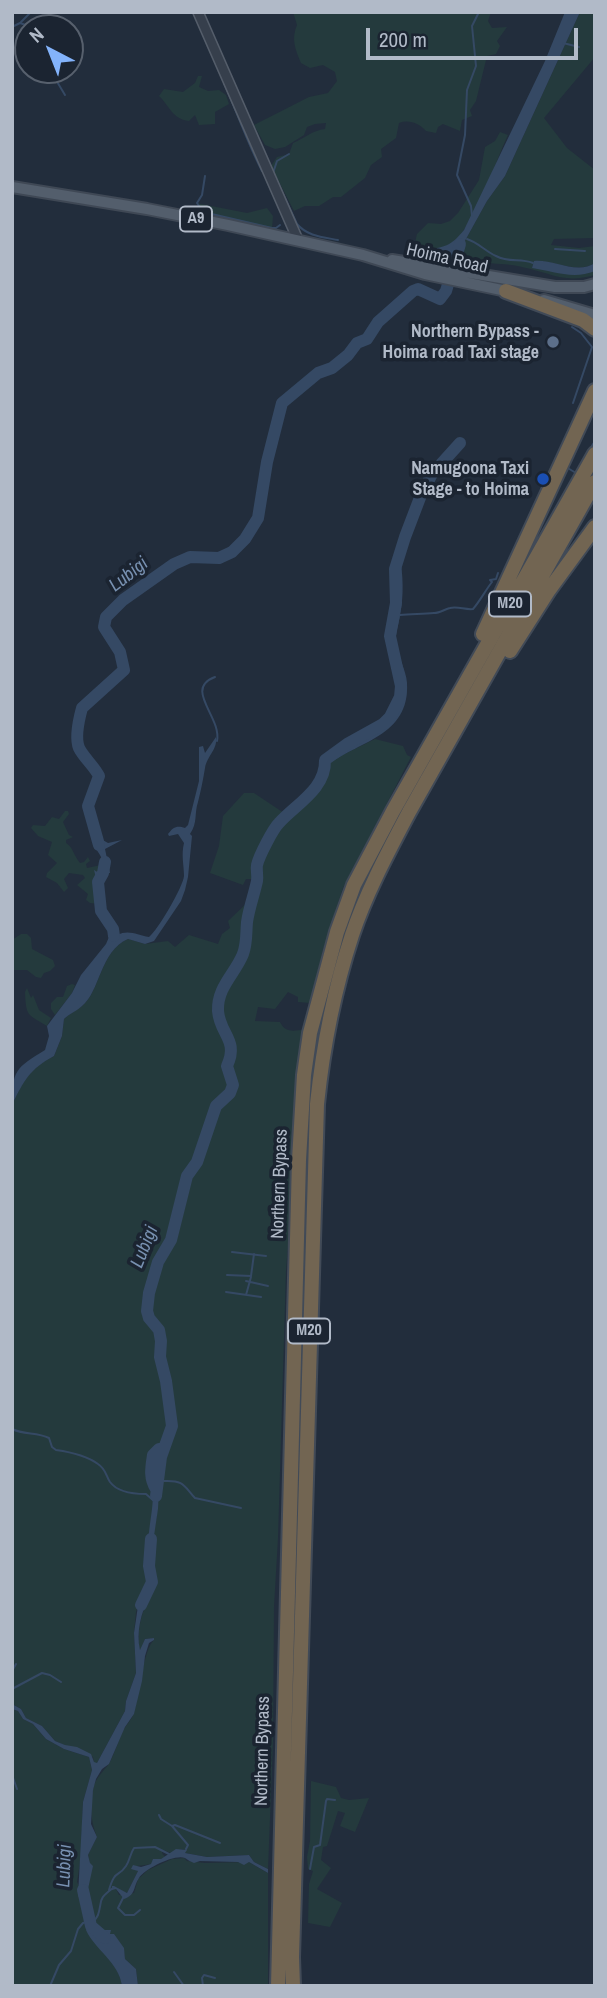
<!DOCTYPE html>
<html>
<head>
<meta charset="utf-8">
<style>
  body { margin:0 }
  #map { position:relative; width:607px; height:1998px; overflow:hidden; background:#222d3c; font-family:"Archivo Narrow",sans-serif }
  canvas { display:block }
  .frame { position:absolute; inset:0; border:14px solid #b1bac8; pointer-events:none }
  .north { position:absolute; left:14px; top:14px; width:70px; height:70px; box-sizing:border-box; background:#1b2431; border:2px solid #57606d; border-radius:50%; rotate:318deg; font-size:19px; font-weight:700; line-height:28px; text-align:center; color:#b1bac8 }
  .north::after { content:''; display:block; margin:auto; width:24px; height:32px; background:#83b3fb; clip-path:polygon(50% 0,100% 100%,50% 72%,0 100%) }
  .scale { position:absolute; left:366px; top:28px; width:212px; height:32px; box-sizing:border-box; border:4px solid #b1bac8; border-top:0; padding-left:9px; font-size:21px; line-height:24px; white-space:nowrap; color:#b1bac8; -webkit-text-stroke:5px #1b2431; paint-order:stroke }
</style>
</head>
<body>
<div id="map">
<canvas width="607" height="1998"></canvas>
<div class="frame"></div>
<div class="north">N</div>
<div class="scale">200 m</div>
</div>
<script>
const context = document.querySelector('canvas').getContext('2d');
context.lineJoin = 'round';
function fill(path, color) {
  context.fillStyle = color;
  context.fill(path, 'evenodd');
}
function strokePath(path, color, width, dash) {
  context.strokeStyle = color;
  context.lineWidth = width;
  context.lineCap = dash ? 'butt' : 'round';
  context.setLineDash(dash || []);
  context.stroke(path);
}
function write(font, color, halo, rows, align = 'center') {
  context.font = font + ' "Archivo Narrow",sans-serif';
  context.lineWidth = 7;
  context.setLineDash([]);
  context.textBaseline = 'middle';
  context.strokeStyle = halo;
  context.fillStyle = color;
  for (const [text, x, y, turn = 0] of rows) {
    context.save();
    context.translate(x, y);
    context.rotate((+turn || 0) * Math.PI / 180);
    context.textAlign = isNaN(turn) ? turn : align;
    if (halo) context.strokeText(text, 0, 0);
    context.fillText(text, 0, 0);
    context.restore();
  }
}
fill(new Path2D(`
  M293,12h198l-3,9 4,7 15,-1 -10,14 3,5 -4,8 -9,2 -11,45 -6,9 2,6 -10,4 -2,11 -17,-7 -5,3 -2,6 -10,-2c-6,-7 -17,-12 -27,-8l-3,15 -15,11 1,8 -11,8 -6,13 -24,19h-8l-14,9h-14l-11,5 -23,-45 6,-9 12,-3 4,-11c12,-5 20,-13 32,-14l1,-6 -11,1 -8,3 -3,8 -19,12 -10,2 -10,-4 -11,-20 55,-28 19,-4 9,-12 -2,-9 -12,-7 -13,3 -9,-5c-6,-14 -10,-24 -4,-38z
  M580,12h15v45l-51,61 23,30 28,22v68l-41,1 -3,6 28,3 16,-2v17c-18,12 -42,-4 -61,-1l-2,6 63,3v4c-32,9 -43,-2 -73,-8 -11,-3 -23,-3 -35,-4l-5,2 -23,-6 3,-6 -1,-5 26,-47 18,-25z
  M198,76h4l-3,11 9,4 11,-1 7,5 3,9 -14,8v12l-16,1 -4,-10 -6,6c-17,-2 -20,-16 -30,-25l5,-7 19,3 12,-9z
  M500,132l8,3c-13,27 -34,94 -58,110 -7,5 -18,5 -26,5l-9,-7 2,-9 11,-11 13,1 9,-3 8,-8 21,-33 6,-33 10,-6z
  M196,203l51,10 20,-5 6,8 -1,13 -69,-16z
  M375,739l28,7 4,9 4,2 -68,131 -20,62 -13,53 -12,-1v-5l-10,-5 -13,17 -17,-2 -3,14 25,1c6,12 14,8 25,8l-19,241 -8,267 -4,68 -1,136 -5,127 -14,-7 -5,-7 -42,2 -22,-4 1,-3c-7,-2 -9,2 -15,3l-8,-3 -1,3 3,4 -13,7 -15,2 1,5 -11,22 -11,-4 3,6 15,-2 4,-14 10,-9 24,-11 12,-1 3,3 18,2 44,-1 19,11v113h-130l-2,-17 -11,-10c-1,-21 -17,-26 -32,-35l-1,3 -4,-1c3,6 6,15 11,20 10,13 21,23 23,40h-110v-277l6,2 5,8 10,5 13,15 18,10 25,8 3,13 -9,32 -2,54 -4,26 9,16 4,-34 -2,-9 9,-18c-6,-15 -8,-33 -4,-48 3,-13 11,-17 17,-27 5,-10 8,-21 13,-31 3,-6 9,-12 11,-18 4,-16 10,-65 20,-73l-1,-2 -8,1 -5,13c-4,-19 1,-38 9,-55l-7,-4 -6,19 -2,21 2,40 -10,28 -1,10 -28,52h-3l-1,-6 -38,-16 -13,-15 -16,-8 -5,-9 -9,-5v-599c11,-25 19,-37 42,-49l8,-20 2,-17c5,-5 12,-8 18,-13 18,-14 18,-55 46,-67l17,5 23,-3 7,6 14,-12 29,9 4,-10 8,-6 -2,-7 22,-21 7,-21h-11l-3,6 -33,-12 9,-27 4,-30 21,-23h10l33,22 25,-23 13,-25 13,-10zM156,1484l4,2c-3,19 -2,40 -11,58l5,-38 -2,-20z
  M65,811h3l1,3 -6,8 6,13 4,2 -7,3v3c7,4 8,13 14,20l4,-1 4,-5 2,4 -4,3 1,4 14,-3 -3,8 -3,-2 2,7h3l-2,4 2,22 -10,-1 -4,-3 2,-6 -11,-9 8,-7 -2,-3 -14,-2 -5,6 4,9 -4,4 -7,-9 -11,-6 1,-4 10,-10 -9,-8 4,-13 -14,-6 -7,-8 2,-3 12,1 7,-9 7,2z
  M21,934h6l4,4 1,11 21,11 2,6 -5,5 -6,2 -3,5 -5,-1 -9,-7h-15v-30z
  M72,984l3,1 -3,8 -17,22 -4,-6v-6l6,-6h6l4,-11z
  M27,988l4,10 2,-3 6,15 12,8 -4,8c-19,-12 -21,-8 -22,-34z
  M311,1781l25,6 5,11 8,2 20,-2 -14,34 -15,-6 5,-13 -7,-2 -11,35 -4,1 -2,13 10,8 -14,21 25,14 -12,24 -22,-4 1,-39 4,-13 -5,-2 -1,-12 3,-16z`), '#243a3d');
fill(new Path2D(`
  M565,12h15l-75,164 -18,25 -26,47 1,5 -3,6 -32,-6 -3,-3c21,-3 26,-3 40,-20l81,-169z
  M534,261c19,-2 43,14 61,2v8c-22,9 -42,0 -63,-3z
  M400,555c3,21 4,40 0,60 -1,9 -5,18 -4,27 1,14 10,27 11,41 3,54 -50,58 -82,84l6,-8 29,-21 25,-11 9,-11 7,-16v-15l-4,-7 -5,-42 4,-28 -2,-7 6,-32 -2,-10z
  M216,737c2,12 -9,19 -11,31 -2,12 -4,22 -7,34 -4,12 0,20 -8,32l2,2 -4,41 -3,13 -4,11 -27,40 -9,3 -17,-5c-28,12 -28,53 -46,67 -5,5 -13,8 -18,13l-2,17 -8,20c-24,13 -30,24 -42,49 0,-35 4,-37 33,-55l4,-14 -2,-10 25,-33 9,-18 25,-31 3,-7 -2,-10 1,-5 6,2 3,11c12,-6 20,0 32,2 9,-7 34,-50 35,-61 0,-11 -3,-21 0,-33l-6,-9 -9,2 -1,-2c5,-7 9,-9 17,-6l3,-3 11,-44v-34l4,-1 2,7z
  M95,830l6,9 7,4 14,-3 -17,9 5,24h-3l-11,5 -2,-8 5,3 3,-14c-5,-12 -15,-16 -7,-29z
  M164,1479l-5,10 -1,20 -7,47c-7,-22 5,-47 1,-70z
  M146,1588l3,9c-8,16 -13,35 -9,53l5,-11 9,-1v2l-5,3 -4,13 -3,25 -8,33 -9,13 -16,37 -7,5 -6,10 -3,11 -2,34 6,13 -9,18 2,8 3,3 -8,37 -7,-7 5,-94 9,-32 -3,-13 -25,-8 -18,-10 -13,-15 -10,-5 -5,-8 -6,-2v-5l9,5 5,9 16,8 13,15 10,4 12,2 14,7 3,8 3,1 28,-52 1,-10 10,-28 -2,-40 4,-27z
  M176,1849l11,1 -2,3 22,4 42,-2 5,7 14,7v4l-19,-11 -5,3 -6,-3 -38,-1 -6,2c-3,-1 -6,-3 -9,-5 -11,-4 -40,11 -46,20 -6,9 -3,17 -15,21l-8,-10 -4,1v-4h2l13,7 11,-22 -7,-2 2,-4 8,2 10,-3 2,-5h8z
  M93,1923l10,7h8l-1,4h4l10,14 1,11 11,10 2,17h-16c-3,-24 -27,-36 -36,-56l2,-5 4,1z`), '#354964');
strokePath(new Path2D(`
  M21,22l10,-10
  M12,23l2,3 6,-3 14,5
  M563,43l16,4
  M227,68l11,24
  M50,70l15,25
  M224,83c13,29 23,59 38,88
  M273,173l4,-12 12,-7
  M205,176l-3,19 -5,8 6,9 69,16h4l4,-3
  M277,181l20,43c10,12 25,13 41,16
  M472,216l-1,-10 -14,-31 8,-40 2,-45 9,-24 -4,-40 7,-14
  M467,239c12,4 18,12 29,17 13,7 24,2 37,7
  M555,249l30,2
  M572,327l9,6 11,14 -19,56
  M590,449l5,-8
  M566,467l10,6
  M400,615c11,-1 22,-1 34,-2 6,0 11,-4 16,-5 8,-2 15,2 23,1 7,-8 12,-18 19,-27l-2,-2 6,-1 2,-6
  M215,677c-32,12 7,40 2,64
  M232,1252l34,4
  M227,1275l24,1 3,-22
  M246,1281l22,5
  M226,1292l35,5
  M246,1295l5,-18
  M12,1429c12,6 25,3 37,9l3,9 4,3c14,2 31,6 42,14 8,5 8,12 12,18 8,11 24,12 36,12l8,7
  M164,1481c20,-1 20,5 31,17l46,10
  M12,1671l4,-7
  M12,1689l30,-16 8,2 11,7
  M12,1775l5,14
  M159,1815l2,4 11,7 16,19 -2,4
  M172,1826l3,-1 45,18
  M310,1869l4,-22 6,-2 6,-44 1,-2 8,1
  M109,1890c6,-21 9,-12 17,-24 4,-6 4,-12 8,-18l21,-1 14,7
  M124,1896l-6,12 7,7h9l6,-5
  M91,1926c2,-4 5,-7 7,-11 5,-16 -1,-15 15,-27
  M174,1972l10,14
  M50,1986l9,-21 12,-14 7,-22 5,-6 7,-2
  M203,1986l-1,-8 2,-3 11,3`), '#354964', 2);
strokePath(new Path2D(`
  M99,845l-11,-39 11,-30c-5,-10 -15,-18 -20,-28 -4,-10 0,-29 3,-40l42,-38 -4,-18 -16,-25 2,-10 17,-17 51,-36 16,-7 29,1 13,-6 13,-13 13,-21 9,-56 15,-59 36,-30 14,-5 16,-13 9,-12 10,-4 11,-17 35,-31 5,-2 22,10 6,-8 14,-47
  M105,862l-2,11 -5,9 3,29 12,18 1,7
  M156,1489c-7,-11 -5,-21 -3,-34l6,-6
  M156,1496l5,-39 11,-31 -6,-45 -6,-24 1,-16 -2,-11 -10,-12 -2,-7 2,-18 9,-31 13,-22 16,-64 10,-14 19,-56 14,-13 3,-8 -6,-19c12,-26 -7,-31 -9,-55 -1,-24 17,-37 25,-57 4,-11 3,-21 4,-32 2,-14 7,-27 10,-41 1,-6 -1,-11 0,-16 2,-9 16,-36 22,-42 17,-19 47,-34 46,-63l22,-16 36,-20 7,-7 10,-20 1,-11 -11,-50 6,-33 -1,-34 10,-32 16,-42 11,-21 28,-31
  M141,1605l11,-23 -3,-16 2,-27
  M83,1890l8,36 14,12`), '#354964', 12);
const minor = new Path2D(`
  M198,12l100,228`);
const major = new Path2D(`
  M12,187l135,22 81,16 135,30 62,19 86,18
  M392,260l163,27h29l11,-3
  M544,300l51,15`);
const highway = new Path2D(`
  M506,291l77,29 12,9
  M483,634l112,-243
  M510,651l39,-61 46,-63
  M278,1986l21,-826 5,-85 6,-42 27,-101 17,-47 39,-74 202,-357
  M293,1986l-1,-29 25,-853c6,-58 17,-114 35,-169 14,-42 36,-83 57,-123l186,-330`);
strokePath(minor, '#545d6a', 12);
strokePath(major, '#3f4855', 14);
strokePath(highway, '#414a57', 18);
strokePath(minor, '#363f4c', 9);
strokePath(major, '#535e6c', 10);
strokePath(highway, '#726552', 14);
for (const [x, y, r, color] of [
  [553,342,7,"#5c6f8a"],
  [543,479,7,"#1a4fb4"]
]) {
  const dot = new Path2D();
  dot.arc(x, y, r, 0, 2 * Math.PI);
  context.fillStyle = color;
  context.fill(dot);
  strokePath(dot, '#1b2431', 2.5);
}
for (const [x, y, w] of [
  [196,219,32],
  [510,604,42],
  [309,1331,42]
]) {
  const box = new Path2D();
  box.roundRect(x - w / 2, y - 12.5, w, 25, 5);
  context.fillStyle = '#1b2431';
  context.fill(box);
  strokePath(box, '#b1bac8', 2);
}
write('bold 16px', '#b1bac8', null, [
  ["A9",196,219],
  ["M20",510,604],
  ["M20",309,1331]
]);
write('18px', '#b1bac8', '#1b2431', [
  ["Hoima Road",447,259,13],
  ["Northern Bypass",280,1184,-88],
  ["Northern Bypass",263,1751,-89]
]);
write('bold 18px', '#b1bac8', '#1b2431', [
  ["Northern Bypass -",539,332],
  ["Hoima road Taxi stage",539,353],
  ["Namugoona Taxi",529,469],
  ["Stage - to Hoima",529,490]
], 'right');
write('italic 19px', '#7891b1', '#1b2431', [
  ["Lubigi",129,575,-38],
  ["Lubigi",145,1247,-68],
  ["Lubigi",65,1866,-88]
]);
</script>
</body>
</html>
